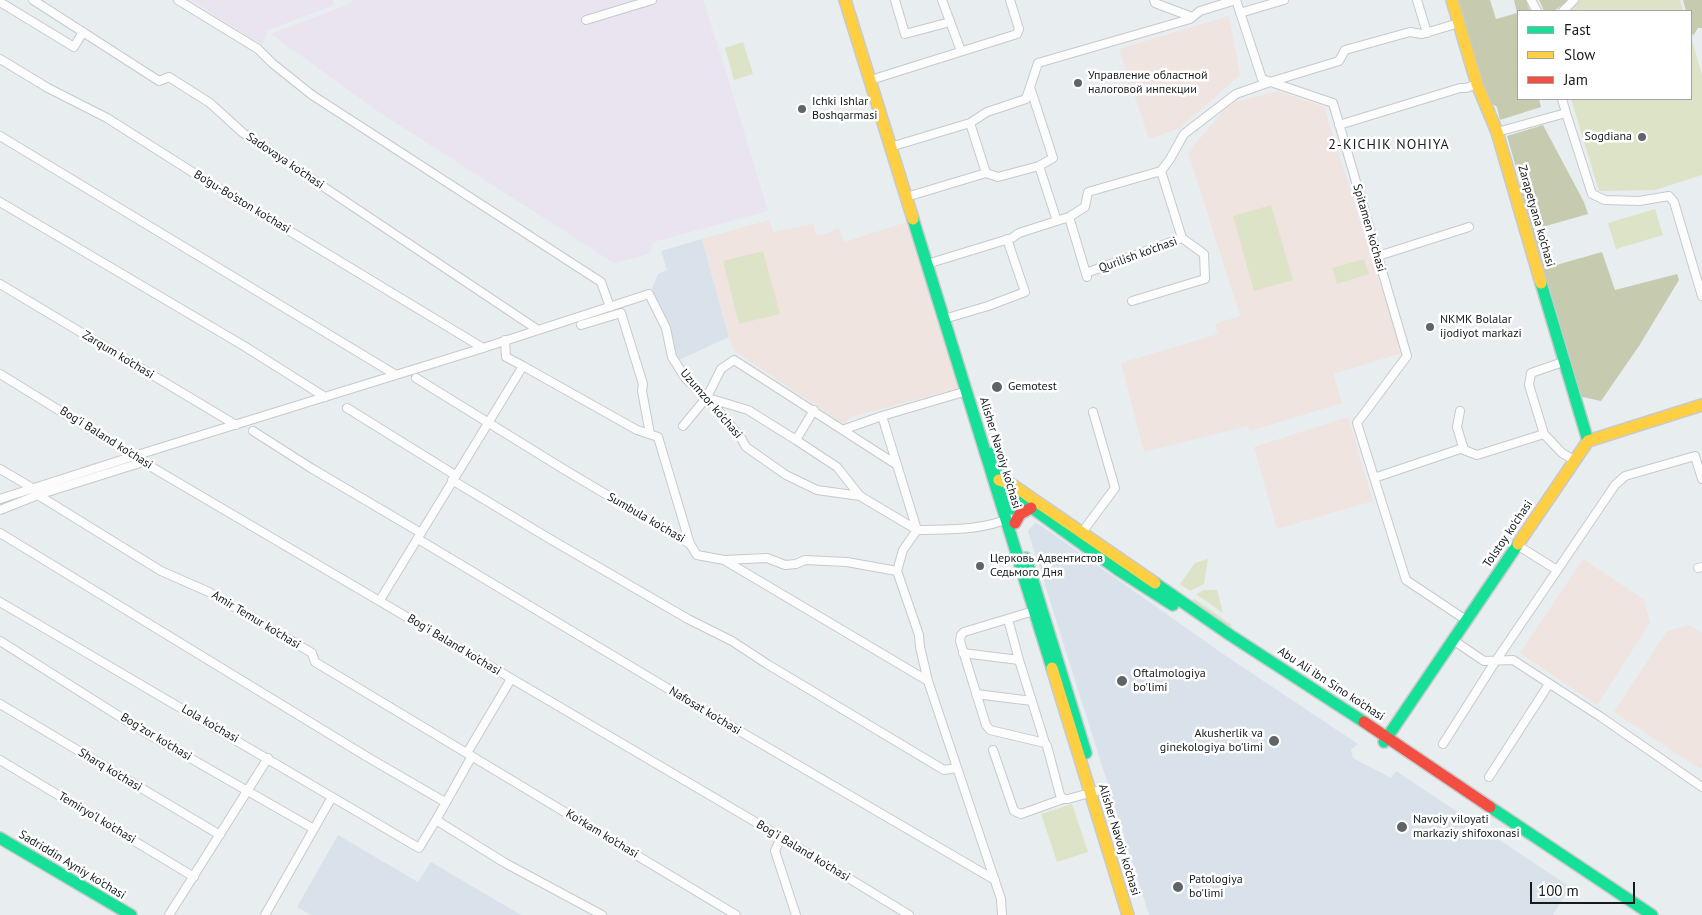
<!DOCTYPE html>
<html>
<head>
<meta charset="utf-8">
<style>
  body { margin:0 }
  #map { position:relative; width:1702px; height:915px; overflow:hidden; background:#e8edf0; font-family:"PT Sans",sans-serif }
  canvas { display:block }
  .legend { position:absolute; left:1517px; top:10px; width:175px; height:90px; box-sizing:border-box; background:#fff; border:1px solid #a3a4a5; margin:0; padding:6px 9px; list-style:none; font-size:15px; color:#181b1d }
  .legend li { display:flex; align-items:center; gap:10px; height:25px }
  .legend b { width:25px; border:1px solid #a3a4a5 }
  .scale { position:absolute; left:1530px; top:882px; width:105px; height:22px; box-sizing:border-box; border:2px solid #181b1d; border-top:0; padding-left:6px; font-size:15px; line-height:18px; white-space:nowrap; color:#181b1d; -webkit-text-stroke:4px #fff; paint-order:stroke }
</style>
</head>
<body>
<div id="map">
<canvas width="1702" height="915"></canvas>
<ul class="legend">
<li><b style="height:6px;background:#16e098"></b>Fast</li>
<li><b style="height:6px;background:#ffcf43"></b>Slow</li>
<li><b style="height:6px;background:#f24e42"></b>Jam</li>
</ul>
<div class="scale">100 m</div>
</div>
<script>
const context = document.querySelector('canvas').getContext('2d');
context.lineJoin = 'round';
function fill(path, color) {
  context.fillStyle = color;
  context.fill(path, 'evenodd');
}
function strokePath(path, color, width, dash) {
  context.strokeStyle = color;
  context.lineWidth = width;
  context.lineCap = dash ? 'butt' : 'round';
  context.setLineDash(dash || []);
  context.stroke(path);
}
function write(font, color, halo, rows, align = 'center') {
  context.font = font + ' "PT Sans",sans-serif';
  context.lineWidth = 5;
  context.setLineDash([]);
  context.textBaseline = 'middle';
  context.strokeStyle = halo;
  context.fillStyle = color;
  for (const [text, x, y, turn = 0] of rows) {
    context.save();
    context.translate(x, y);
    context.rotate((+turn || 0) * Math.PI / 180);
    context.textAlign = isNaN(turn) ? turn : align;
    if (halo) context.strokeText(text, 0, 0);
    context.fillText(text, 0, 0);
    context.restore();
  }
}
fill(new Path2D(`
  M702,239l27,98 -50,23 -27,-72 6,-14 9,-4 -6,-19z
  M1036,522l190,134 132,88 -7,6 2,8 38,20 5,-7 174,116 -17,28h-404l-121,-384z
  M338,835l80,47 13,-20 90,53h-210l-14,-8z`), '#d9e2eb');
fill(new Path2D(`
  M191,0h142l1,5 -66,25 -6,15z
  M352,0h351l23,72 42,139 -115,31 -4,12 -35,9 -238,-153 -105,-76 81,-31z`), '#e9e4f0');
fill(new Path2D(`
  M1229,16l11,59 -60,53 -31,11 -30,-90z
  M1278,91l46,16 78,246 -69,21 9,29 -92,28 -2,-5 -104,26 -23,-89 97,-29 7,20 -10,-30 25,-8 -52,-164 42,-48z
  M769,220l4,12 40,-8 4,12 16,-5v-1l6,-2 5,14 63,-20 53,166 -110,29 -6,7 -111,-74 -31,-111z
  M1348,417l25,84 -96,28 -23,-82z
  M1583,559l61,41 6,23 -53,82 -77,-52z
  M1689,625l13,8v133l-2,3 -86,-57 53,-81z`), '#efe4e0');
fill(new Path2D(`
  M1578,0h102l3,11h-116z
  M1691,37l11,38v100l-47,15 -56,1 -28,-92h120z
  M743,42l10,32 -19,6 -9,-32z
  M1271,205l22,75 -39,11 -21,-75z
  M1655,209l8,26 -47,14 -8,-26z
  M763,251l17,63 -41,10 -16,-63z
  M1364,259l5,15 -32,10 -5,-16z
  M1208,559l-4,25 -14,7 -10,-7 15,-21z
  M1204,590h13l6,23 -27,-19z
  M1193,598l39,27 -4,2 -35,-23z
  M1072,804l16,48 -31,10 -16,-48z`), '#dde3c7');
fill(new Path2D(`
  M1456,0h34l6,19 21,-6 -3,-13h12l4,11h-12v88h21l2,8 -41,13 -3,-13 -11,-7z
  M1539,0h30l-15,11h-10z
  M1683,0h19v28h-4l-5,8 -2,-7v-18h-5z
  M1543,125l41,77 4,12 -49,14 10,39 53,-15 13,38 62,-16 2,6 -40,66 -38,55 -23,-5 -63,-204 6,-7 -14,-49z`), '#c6cbaf');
const street = new Path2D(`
  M33,0l126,81 10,-4 41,26 33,30 295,197
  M178,0l80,49 14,14 40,32 289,187 9,25
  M895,0l10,34 45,-12
  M942,0l19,51
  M1154,0l1,3 37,14
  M1236,0l26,79 71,24 74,253 -50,67 49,157 60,40
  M1417,0l10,33
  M1531,0l6,11
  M0,2l74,45 9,-15
  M1563,11l11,-11
  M1240,13l44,-13
  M586,20l66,-20
  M0,59l48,29 59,30 90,57 286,173
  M877,78l140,-44 2,-5 -9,-29
  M1562,99l4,14
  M970,123l16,50
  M1339,125l121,-37h6l11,-4
  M1497,132l69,-19 26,81 13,6 34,1 30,-5 5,6 28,94
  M0,136l396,239
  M897,145l73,-22 17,-11 39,-13 4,-12
  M1039,166l18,55
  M1161,171l9,-12 14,-25 52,-40 34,-12 69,-21 6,-11 65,-18 12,2 37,-11
  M1161,171l21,67
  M913,195l73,-22 12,4 41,-11 14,-8 -23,-71 8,-24 152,-44 10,-8 36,-11
  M0,202l244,144 81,51
  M1069,217l18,60
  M1378,256l91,-29
  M927,264l85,-26 7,-5 50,-16 16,-10 3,-15 73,-21
  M1086,273l96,-35
  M0,284l236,141
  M1132,301l73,-22 -1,-25 -22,-16
  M944,319l44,-13 37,-14 -18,-53
  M581,325l40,-12 22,71 -1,7 8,43
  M1563,362l-32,11 -2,12 15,49 18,19 12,7
  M523,366l114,64 21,7 32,107
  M0,374l143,88 638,375 128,78
  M416,378l149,92 125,74 7,11 27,5 204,121
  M708,398l40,12 48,30 41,27 23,29
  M347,408l108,67
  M1460,411l-3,16 7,23 13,5 67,-21
  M882,416l35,114
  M683,426l24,-29 14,-28 13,-9 163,105
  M845,429l37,-13 85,-25
  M253,431l58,37 110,65
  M796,440l18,-30
  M0,469l34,20
  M1374,478l89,-30
  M452,480l98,59 138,80 44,22 35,23 177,106 13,-2
  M38,495l123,76 48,21 103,61 3,9 421,253
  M0,499l134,-43 349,-108 166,-54 17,34 6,29 14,22 22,19 33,40 5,9 40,28 31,15 43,6 57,34
  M0,510l38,-15 105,-33
  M0,533l369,225 76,44
  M1080,535l35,-47 -22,-76
  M418,539l294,176 283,165
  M1517,545l40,25
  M724,560l43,-2 18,7 11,-1 9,-4 42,2 50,9
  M1698,568l4,-1
  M380,600l143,-234 -17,-9 -1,-17
  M0,602l419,246 17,-28
  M1037,610l-73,22 -3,3 -1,6 26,84 4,5 55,13 2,3 13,49 3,4h5l29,-8
  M1008,619l11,41 26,83
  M1453,640l31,21 29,-1 88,57 101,70
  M0,641l141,89 173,99
  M963,653l56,7
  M976,694l56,7
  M0,704l220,131
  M1443,744l52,-82 120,-177 10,-9 70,-20 7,23
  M993,750l21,61 7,3 42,-15
  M467,753l44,-74
  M472,756l-36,64 69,43 97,52
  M0,760l194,117
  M1489,777l60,-93
  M781,837l-6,14 21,64
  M169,915l99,-157
  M265,915l67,-118
  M1002,915l-1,-16 -73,-218 -8,-34 -1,-12 -22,-64 6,-21 14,-20c30,-1 65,1 92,-12`);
const fast = new Path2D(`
  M913,219l139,449
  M1541,283l47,158
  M993,453l18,56
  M1021,500l96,69 56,36
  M1026,558l60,195
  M1155,583l75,52 134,87
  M1384,742l134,-198
  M1490,807l162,108
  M0,838l131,77`);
const slow = new Path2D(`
  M845,0l68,219
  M1452,0l25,84 20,48 44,151
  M999,480l12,4 144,99
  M1518,544l70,-103 114,-36
  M1052,668l76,247`);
const jam = new Path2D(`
  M1015,523l5,-9 11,-6
  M1364,722l126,85`);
strokePath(street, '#c6cacc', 10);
strokePath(fast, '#c6cacc', 14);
strokePath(slow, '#c6cacc', 14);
strokePath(jam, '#c6cacc', 14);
strokePath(street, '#fcfcfd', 8);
strokePath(fast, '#16e098', 11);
strokePath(slow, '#ffcf43', 11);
strokePath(jam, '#f24e42', 11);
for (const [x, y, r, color] of [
  [1078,83,5,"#616467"],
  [802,109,5,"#616467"],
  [1642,137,5,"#616467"],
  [1430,327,5,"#616467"],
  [997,387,6,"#616467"],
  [980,566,5,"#616467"],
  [1122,681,6,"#616467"],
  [1274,741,6,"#616467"],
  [1402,827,6,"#616467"],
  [1178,887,6,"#616467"]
]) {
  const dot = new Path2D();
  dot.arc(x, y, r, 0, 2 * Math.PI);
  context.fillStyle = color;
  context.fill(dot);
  strokePath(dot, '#fff', 2);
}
write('12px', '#181b1d', '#fff', [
  ["Управление областной",1088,76],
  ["налоговой инпекции",1088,90],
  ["Ichki Ishlar",812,102],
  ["Boshqarmasi",812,116],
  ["Sogdiana",1632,137,"right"],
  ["NKMK Bolalar",1440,320],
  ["ijodiyot markazi",1440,334],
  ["Gemotest",1008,387],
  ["Церковь Адвентистов",990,559],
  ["Седьмого Дня",990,573],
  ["Oftalmologiya",1133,674],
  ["bo'limi",1133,688],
  ["Akusherlik va",1263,734,"right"],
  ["ginekologiya bo'limi",1263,748,"right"],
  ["Navoiy viloyati",1413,820],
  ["markaziy shifoxonasi",1413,834],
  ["Patologiya",1189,880],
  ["bo'limi",1189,894]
], 'left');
write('12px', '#181b1d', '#fff', [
  ["Sadovaya ko'chasi",285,161,34],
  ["Bo'gu-Bo'ston ko'chasi",242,202,31],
  ["Zarapetyana ko'chasi",1536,216,74],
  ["Spitamen ko'chasi",1369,228,74],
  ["Qurilish ko'chasi",1138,255,-20],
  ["Zarqum ko'chasi",118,355,31],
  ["Uzumzor ko'chasi",711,404,49],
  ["Bog'i Baland ko'chasi",106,438,32],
  ["Alisher Navoiy ko'chasi",1000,453,73],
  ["Sumbula ko'chasi",646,518,30],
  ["Tolstoy ko'chasi",1508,534,-56],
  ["Amir Temur ko'chasi",256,620,31],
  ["Bog'i Baland ko'chasi",454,645,31],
  ["Abu Ali ibn Sino ko'chasi",1331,684,33],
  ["Nafosat ko'chasi",705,711,31],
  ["Lola ko'chasi",210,724,30],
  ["Bog'zor ko'chasi",156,737,31],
  ["Sharq ko'chasi",110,770,31],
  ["Temiryo'l ko'chasi",97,818,31],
  ["Ko'rkam ko'chasi",602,834,31],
  ["Alisher Navoiy ko'chasi",1119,840,73],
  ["Bog'i Baland ko'chasi",803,851,31],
  ["Sadriddin Ayniy ko'chasi",72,865,31]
]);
context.letterSpacing = '1px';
write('14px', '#181b1d', '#fff', [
  ["2-KICHIK NOHIYA",1389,145]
]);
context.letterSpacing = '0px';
</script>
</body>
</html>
